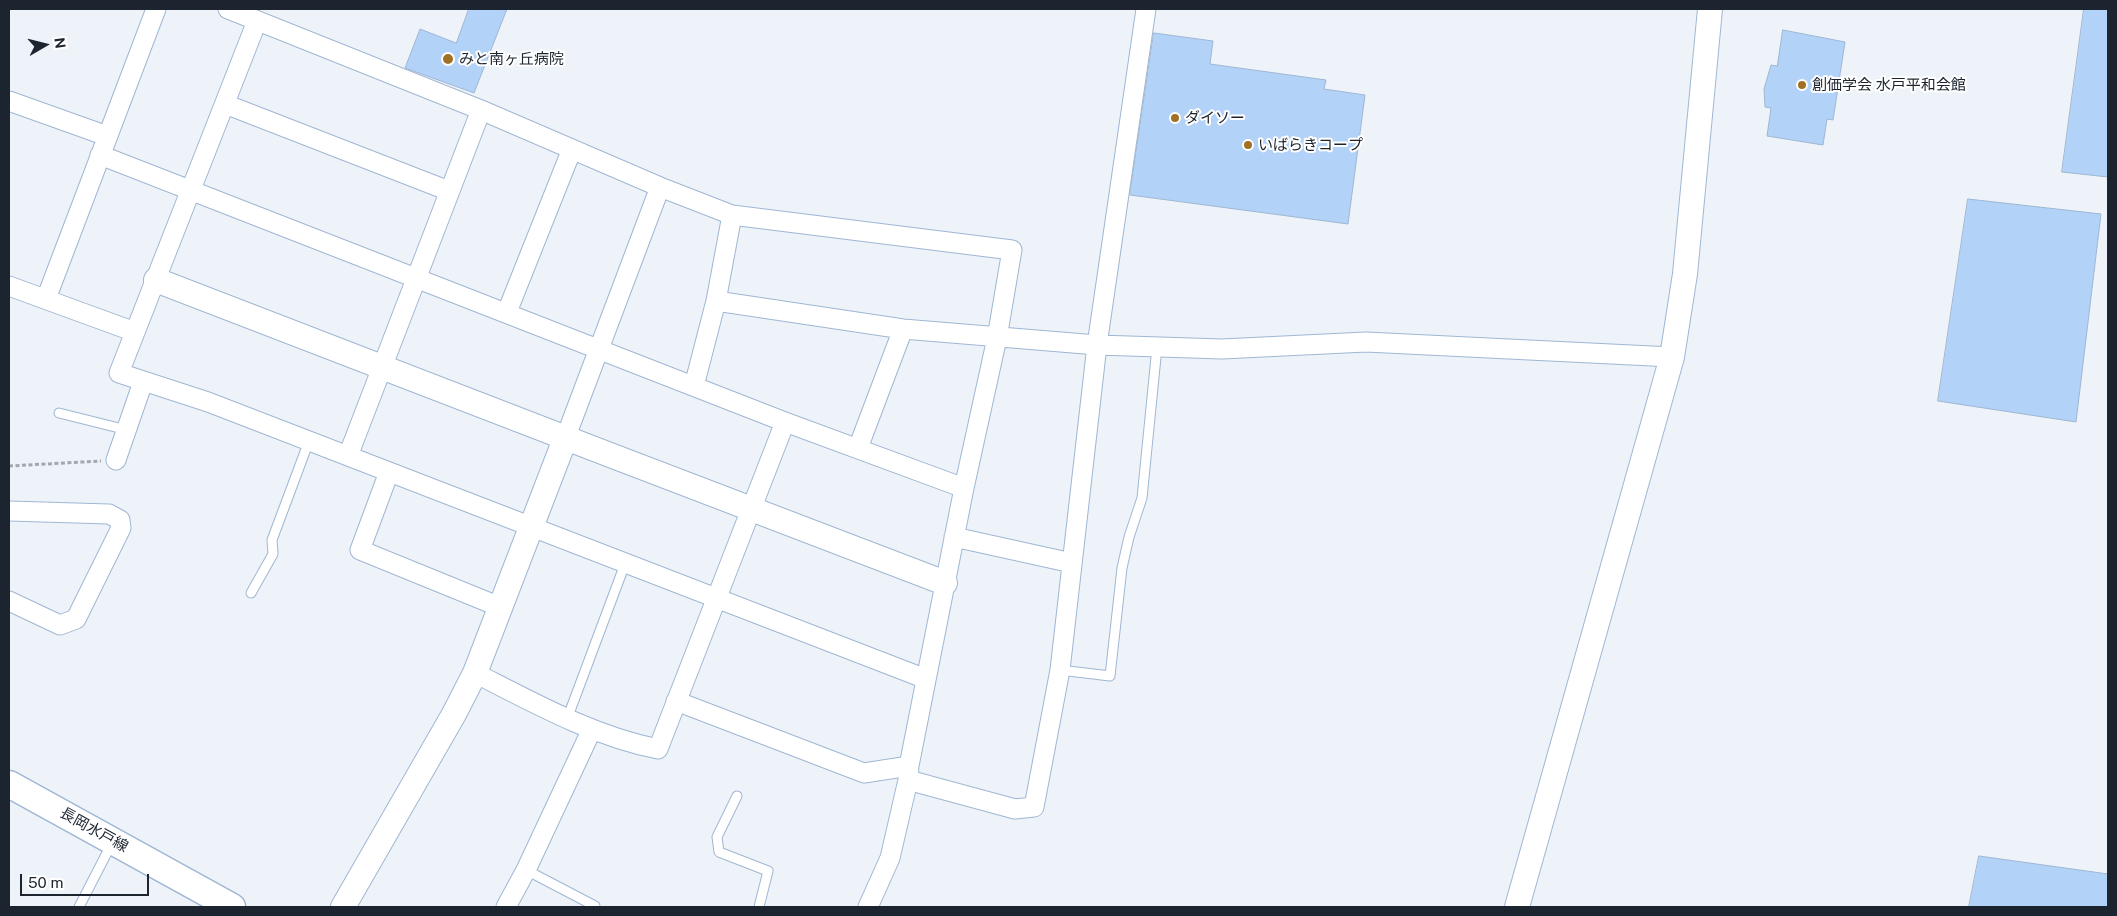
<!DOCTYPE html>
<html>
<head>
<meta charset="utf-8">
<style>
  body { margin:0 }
  #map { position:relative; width:2117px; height:916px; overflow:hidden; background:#eef3f9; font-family:"Public Sans",sans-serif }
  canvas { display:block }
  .frame { position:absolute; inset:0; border:10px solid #1b242f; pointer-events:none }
  .north { position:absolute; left:20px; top:20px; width:50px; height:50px; -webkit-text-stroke:4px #fff; paint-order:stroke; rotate:82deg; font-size:14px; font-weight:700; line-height:20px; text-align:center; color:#1b242f }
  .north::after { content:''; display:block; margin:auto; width:18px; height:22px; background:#1b242f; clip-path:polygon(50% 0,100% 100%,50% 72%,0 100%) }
  .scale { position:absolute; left:20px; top:874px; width:129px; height:22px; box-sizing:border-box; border:2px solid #1b242f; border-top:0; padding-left:6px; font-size:15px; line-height:18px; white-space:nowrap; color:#1b242f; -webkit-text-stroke:4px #fff; paint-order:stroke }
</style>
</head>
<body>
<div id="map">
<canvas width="2117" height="916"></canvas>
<div class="frame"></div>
<div class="north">N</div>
<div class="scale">50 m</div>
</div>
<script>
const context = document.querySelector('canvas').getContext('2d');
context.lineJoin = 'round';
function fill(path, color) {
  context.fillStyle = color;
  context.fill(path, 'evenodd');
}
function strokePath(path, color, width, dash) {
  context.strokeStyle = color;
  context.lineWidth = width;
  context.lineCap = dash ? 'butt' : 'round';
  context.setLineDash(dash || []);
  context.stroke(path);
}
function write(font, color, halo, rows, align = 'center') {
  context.font = font + ' "Public Sans","Noto Sans JP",sans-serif';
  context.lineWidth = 4;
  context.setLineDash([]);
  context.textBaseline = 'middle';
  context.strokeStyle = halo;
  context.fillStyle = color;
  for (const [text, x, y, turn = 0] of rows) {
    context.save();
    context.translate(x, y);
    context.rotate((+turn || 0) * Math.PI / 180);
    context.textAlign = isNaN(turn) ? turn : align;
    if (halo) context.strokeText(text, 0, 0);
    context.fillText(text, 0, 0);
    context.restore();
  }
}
const building = new Path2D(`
  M469,9h38l-33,84 -69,-25 15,-39 36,14z
  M2084,9h24v168l-46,-5z
  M1783,30l62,12 -12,78 -6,-1 -4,26 -56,-9 4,-28 -6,-1 -1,-18 7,-24 6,1z
  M1154,33l59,8 -3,23 116,16 -2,9 41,6 -17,129 -218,-29z
  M1968,199l133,15 -25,208 -138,-21z
  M1979,856l129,18v33h-139z`);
fill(building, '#b3d2f7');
strokePath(building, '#9eb6d3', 1);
const service = new Path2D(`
  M59,413l68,17
  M251,593l22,-39 -1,-14 37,-99
  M1060,670l50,6 12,-108 7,-31 13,-39 15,-151
  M567,719l58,-155
  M737,796l-20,41 2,15 49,19 -9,36
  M526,870l69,36 -1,1
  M79,907l33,-64`);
const minor = new Path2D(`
  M228,9l253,101 179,77 72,28 280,35 -15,88 -33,150 -55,278 -1,14 -18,78 -22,49
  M257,21l-138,352 89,29 718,277
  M9,101l98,35
  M225,104l224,87
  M100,155l685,267 179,66
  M9,286l126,46
  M46,299l110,-290
  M716,301l187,28 194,16 125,4 144,-7 306,15
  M507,312l65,-163
  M694,386l22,-85 16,-86
  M565,439l95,-252
  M858,448l45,-119
  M348,456l133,-346
  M116,460l27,-78
  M389,472l-29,78 140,57
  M9,511l100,3 11,6 1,8 -45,91 -16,6 -51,-24
  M954,537l118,26
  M475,673c59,30 118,63 183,76l127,-327
  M676,701l188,72 45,-7
  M908,780l107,29 19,-2 26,-137 37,-325 49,-336
  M506,907l20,-37 66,-141`);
const tertiary = new Path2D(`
  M156,280c264,100 525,204 789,303
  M343,907l111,-193 21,-41 90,-234
  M1517,907l155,-550 13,-83 25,-265`);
const secondary = new Path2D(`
  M9,784l223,123`);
strokePath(service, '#9fb7d3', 11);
strokePath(minor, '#9fb7d3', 21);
strokePath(tertiary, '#9fb7d3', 26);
strokePath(secondary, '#9fb7d3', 29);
strokePath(new Path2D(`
  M9,466l92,-5`), '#a1a8af', 3, [4, 2.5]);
strokePath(service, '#fff', 9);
strokePath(minor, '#fff', 19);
strokePath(tertiary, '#fff', 24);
strokePath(secondary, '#fff', 26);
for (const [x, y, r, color] of [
  [448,59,6,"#a27025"],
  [1802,85,5,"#a27025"],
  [1175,118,5,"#a27025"],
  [1248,145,5,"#a27025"]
]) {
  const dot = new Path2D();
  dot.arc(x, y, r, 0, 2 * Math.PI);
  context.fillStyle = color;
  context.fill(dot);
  strokePath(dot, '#fff', 2);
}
write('15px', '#1b242f', '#fff', [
  ["みと南ヶ丘病院",459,59],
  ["創価学会 水戸平和会館",1812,85],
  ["ダイソー",1185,118],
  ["いばらきコープ",1258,145]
], 'left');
write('15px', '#1b242f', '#fff', [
  ["長岡水戸線",94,830,29]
]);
</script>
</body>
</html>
